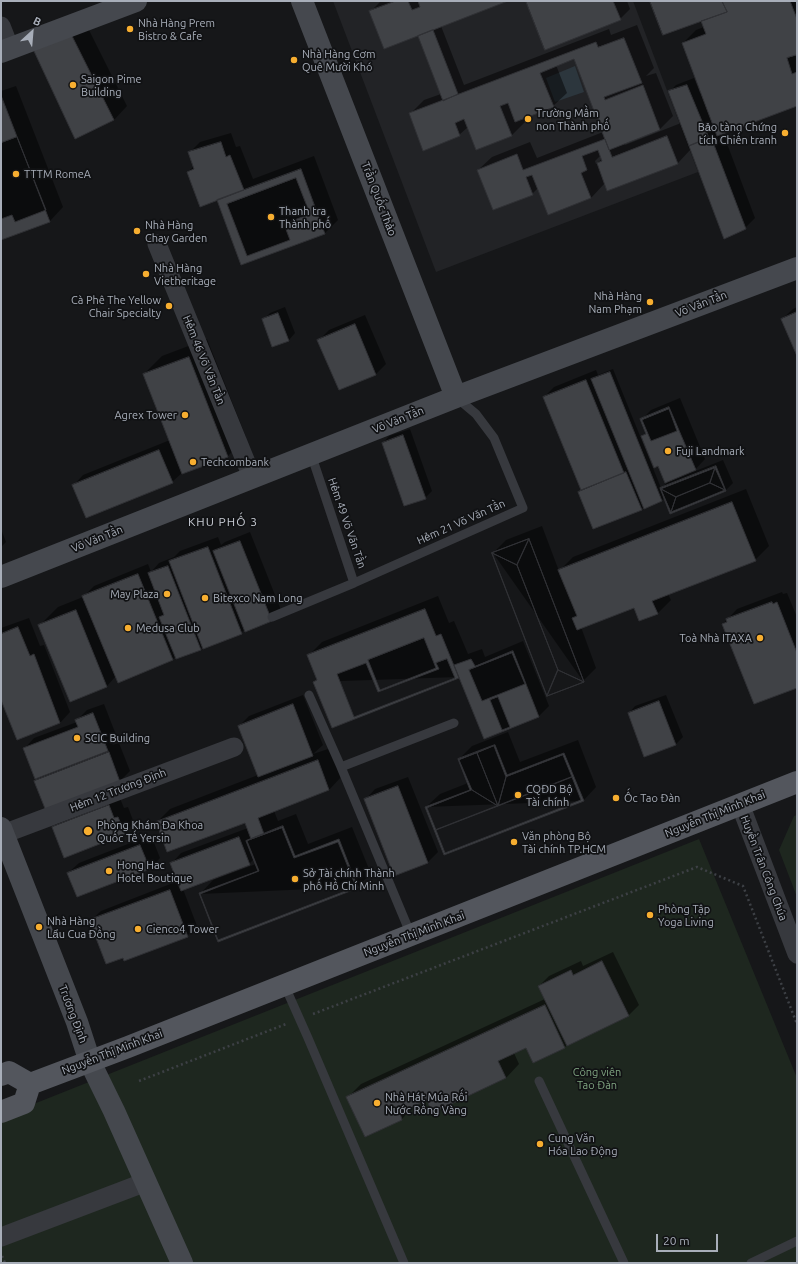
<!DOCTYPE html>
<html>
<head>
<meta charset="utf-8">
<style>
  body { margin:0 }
  #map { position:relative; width:798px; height:1264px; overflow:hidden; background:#161719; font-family:Ubuntu,sans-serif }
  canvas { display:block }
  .frame { position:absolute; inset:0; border:2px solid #a8aeb9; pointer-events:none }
  .north { position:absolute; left:12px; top:12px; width:40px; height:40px; -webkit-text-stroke:3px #111214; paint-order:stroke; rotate:26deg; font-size:11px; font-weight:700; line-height:16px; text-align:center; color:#a8aeb9 }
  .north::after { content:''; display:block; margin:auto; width:14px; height:18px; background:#a8aeb9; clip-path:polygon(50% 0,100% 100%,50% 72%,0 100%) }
  .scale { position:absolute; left:656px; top:1234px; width:62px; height:18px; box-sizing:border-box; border:2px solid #a8aeb9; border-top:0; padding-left:5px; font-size:12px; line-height:14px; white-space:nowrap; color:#a8aeb9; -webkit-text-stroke:3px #111214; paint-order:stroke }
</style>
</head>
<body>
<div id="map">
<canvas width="798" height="1264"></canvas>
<div class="frame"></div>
<div class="north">B</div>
<div class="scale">20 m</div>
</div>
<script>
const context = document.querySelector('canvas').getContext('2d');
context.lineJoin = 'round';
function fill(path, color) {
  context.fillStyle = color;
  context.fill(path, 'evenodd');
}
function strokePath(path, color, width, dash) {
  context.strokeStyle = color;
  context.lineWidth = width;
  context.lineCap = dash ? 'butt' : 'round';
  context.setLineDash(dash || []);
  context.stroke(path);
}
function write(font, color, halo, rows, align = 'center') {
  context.font = font + ' Ubuntu,sans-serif';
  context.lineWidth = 3.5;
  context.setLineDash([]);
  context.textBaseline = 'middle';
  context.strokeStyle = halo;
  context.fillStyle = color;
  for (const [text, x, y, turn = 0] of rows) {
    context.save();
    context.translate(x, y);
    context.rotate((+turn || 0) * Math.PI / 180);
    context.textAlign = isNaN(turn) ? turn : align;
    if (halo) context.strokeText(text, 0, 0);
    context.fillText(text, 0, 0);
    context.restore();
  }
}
fill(new Path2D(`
  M333,1h300l65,171 -262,100z`), '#222326');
fill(new Path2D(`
  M797,815v82l-18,-47 15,-34z
  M699,839l98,239v185h-796v-146z`), '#1e271f');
fill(new Path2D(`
  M575,66l9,26 -29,10 -9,-24z`), '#2c363d');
fill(new Path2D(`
  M381,1h124l-64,25 23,59 145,-56 2,6 26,-10 17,43 -8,8 10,-3 17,43 -13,13 -36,14 1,2 56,-22 -12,-31 7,-7 18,-7 6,15 2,-1 -19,-49 13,-13 8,-3 1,-8 -54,-18h146v104l-74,28 32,85 -10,10 -54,-79 -13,14 -73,20 -14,15 -53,-10 -6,6 -54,-24 14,-13 38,-15 7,16 66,-26 -28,-74 -19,7 11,28 -14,13 -30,12 2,4 -13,13 -44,-8 -9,8 -49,-21 14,-14 17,-6 -23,-59 -48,-23zM596,146l7,12 -7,6 -1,-3 5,-5z
  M527,1h100l3,8 -10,10z
  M85,22l42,84 -13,14 -80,-71z
  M16,86l47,121 -13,14 -49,18v-148z
  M231,133l5,14 4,-1 13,33 61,-23 24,64 -13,13 -83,30 -24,-64 -30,-27 6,-6 -5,-13 11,-11z
  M285,307l10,26 -6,7 -16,6 -10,-26 7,-7z
  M797,307v47l-15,-35 11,-10z
  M365,315l21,49 -10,10 -37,15 -21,-48 11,-11z
  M207,339l39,98 -18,19 -46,17 -10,9 -99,4 10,-11 87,-35 -26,-66 18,-18z
  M613,369l48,119 9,-8 -12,-15 -15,-29 4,-4 -6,-12 10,-10 29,-12 25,61 -12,13 30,-12 10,23 -7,7 -56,22 -6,-14 -2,2 -18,7 -3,2 -62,-17 3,-2 -38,-93 10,-10 42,-17 2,5z
  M410,429l22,62 -7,7 -42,-55 6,-7z
  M746,489l23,57 -14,14 -87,34 3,6 -14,14 -23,-8 -53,21 15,41 -13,13 -90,-128 13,-13 36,-14 17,45 14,-14z
  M1,529l5,13 -5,5z
  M250,532l31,78 -36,19 -4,4 -38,13 -3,3 -24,7 -4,4 -56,16 -9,10 -37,15 -31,-75 19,-19 25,-10 11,-11 54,-22 3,8 8,-9 15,-6 6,-6 38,-14 3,8 4,-3z
  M782,592l1,2 4,-1 10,24v70l-74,-63 14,-15z
  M438,596l11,27 5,-2 14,33 14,-5 3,8 38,-16 26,65 -10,10 -54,22 -25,-62 -2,1 -144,5 4,-3 -10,-23 14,-14z
  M29,618l11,28 4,-1 26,67 -10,11 -59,-26v-69z
  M303,695l20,50 -10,9 18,-6 11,28 -13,14 -55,21 4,10 18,-7 12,30 44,-17 19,47 -14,13 -157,7 13,-14 43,-16 -2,-5 -5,5 -66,25 14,37 -10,10 -64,21 -33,-36 11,-10 77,-30 -7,-17 10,-11 67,-25 -3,-7 -88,1 13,-13 88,-34 -19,-49 10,-10z
  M666,695l17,42 -7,7 -32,12 -15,-43 6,-7z
  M104,704l14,36 -6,5 7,-2 11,28 -10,10h-84l6,-6 -18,-26 10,-11 43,-16v-2l10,-10z
  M508,732l12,30 58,-22 18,47 -13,14 -157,6 14,-13 28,-11 -9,-24 13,-13z
  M408,777l30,75 -10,10 -34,13 -29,-75 10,-11z
  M119,796l5,12 4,-1 6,16 -10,10 -71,-6 10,-10z
  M151,835l9,23 -10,11 -82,4 11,-10z
  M613,952l26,53 -10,10 -61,29 -4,4 -37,-1 -13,6 5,11 -13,14 -73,33 -6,-12 -12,6 -13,14 -36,17 -18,-39 13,-13 184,-85 -6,-13 10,-10 32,-15 2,5z`), '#0007');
const building = new Path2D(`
  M396,1h12l4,9 8,-3 -2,-6h90l-124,48 -15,-38z
  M526,1h87l8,19 -76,30z
  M650,1h72l5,11 -64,23z
  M722,1h68l7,18v87l-80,30 -35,-93 24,-9 -5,-13 26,-9z
  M433,30l25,64 -15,7 -25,-65z
  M71,34l43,86 -39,19 -42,-90z
  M624,38l18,45 -38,14 1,3 38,-15 17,45 -51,20 -35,-91 -34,14 14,34 -39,15 -7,-19 -8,3 12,30 -36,14 -12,-31 -9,4 5,13 -37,15 -14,-38 187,-71 2,5z
  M797,55v17l-5,2 -5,-16z
  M687,85l22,53 -20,8 -21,-55z
  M2,98l48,124 -49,18v-141z
  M667,136l11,28 -71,27 -10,-28 5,-2 -4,-11 -16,6 5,14 -6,3 10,25 -43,17 -16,-40 -6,2 7,18 -40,15 -16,-40 40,-16 6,16 82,-31 7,18z
  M17,137l29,73 -31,12 -3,-7 -11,4v-76z
  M711,137l35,92 -22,10 -35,-93z
  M221,142l5,15 4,-2 14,35 -44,17 -13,-35 7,-3 -6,-17z
  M301,169l24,65 -84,31 -24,-65z
  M296,178l14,36 -26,10 6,16 -43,16 -20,-52z
  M797,312v44l-16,-37z
  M278,313l11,28 -17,6 -10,-28z
  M355,324l21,51 -37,15 -22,-50z
  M189,357l39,100 -46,17 -39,-100z
  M610,372l52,129 -18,8 -53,-130z
  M586,380l38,93 -43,17 -38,-93z
  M669,407l27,63 -31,13 -7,-17 -4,2 -13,-32 5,-2 -6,-15z
  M669,409l8,22 -26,10 -9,-21z
  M403,435l23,64 -22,7 -22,-63z
  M159,450l14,33 -87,35 -14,-33z
  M716,466l10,25 -56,23 -10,-26z
  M715,468l-5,15 -34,14 -15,-8z
  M715,468l10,22 -15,-7z
  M626,472l16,38 -49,19 -15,-37z
  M710,483l15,7 -54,22 5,-15z
  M661,489l15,8 -5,15z
  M732,502l24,59 -104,40 6,13 -19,7 -5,-13 -57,22 -5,-12 5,-2 -19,-46z
  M529,539l55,143 -37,14 -55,-143z
  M529,539l55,143 -26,-12 -41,-105z
  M529,539l-12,26 -25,-12z
  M240,541l32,80 -27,11 -32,-81z
  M208,547l34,87 -39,15 -34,-88z
  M492,553l25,12 41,105 -11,26z
  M168,566l33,84 -25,9 -17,-42 5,-2 -16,-42z
  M138,574l35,86 -55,23 -36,-87z
  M772,602l1,2 4,-2 20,51v35l-43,16 -32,-80 5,-2 -1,-3z
  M425,609l11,27 5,-2 18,44 -127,50 -19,-46 4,-2 -10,-25z
  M76,610l31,77 -37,15 -32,-77z
  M18,627l12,29 4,-2 26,69 -43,17 -16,-40v-66z
  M424,638l12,30 -56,22 -12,-30z
  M513,651l26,66 -55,22 -30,-74 17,-6 4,7z
  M512,653l13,31 -43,17 -13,-31z
  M447,659l8,19 -101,39 -17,-43 29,-11 12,29 61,-23 -3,-6z
  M558,670l26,12 -37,14z
  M498,697l12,30 -8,3 -12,-30z
  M659,701l17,44 -32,12 -16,-44z
  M293,704l20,52 -55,21 -20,-51z
  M93,713l15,38 -73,28 -12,-31 55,-21 -3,-7z
  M495,745l12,30 57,-22 20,48 -140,54 -19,-48 45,-17 -12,-31z
  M494,746l12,31 -8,29 -21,-53z
  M109,752l11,30 -74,29 -12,-30z
  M477,753l21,53 -26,-16 -13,-30z
  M563,755l9,22 -74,29 8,-29z
  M318,760l11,30 -71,28 6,16 -13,5 -6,-16 -78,29 -11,-30z
  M572,777l9,23 -136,53 -9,-23z
  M398,786l30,77 -34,13 -30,-77z
  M472,790l26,16 -62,24 -9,-22z
  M109,805l5,13 4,-1 7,17 -61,24 -12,-31z
  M283,826l12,30 44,-17 19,49 -140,54 -19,-49 59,-22 -12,-30z
  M282,828l12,30 44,-16 18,45 -138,53 -18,-46 59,-23 -12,-30z
  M239,837l11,28 -69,26 -11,-28z
  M140,845l10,24 -73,28 -10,-24z
  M170,890l18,47 -64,24 -1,-3 -17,6 -17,-44z
  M602,961l27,55 -62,30 -29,-60 33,-16 2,5z
  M545,1005l20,43 -32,15 -7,-15 -28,13 8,17 -74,35 -5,-13 -27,13 2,7 -37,17 -19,-40z`);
fill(building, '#404246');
strokePath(building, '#303135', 1);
strokePath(new Path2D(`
  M313,1014l384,-147 46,19 54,138
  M139,1081l147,-57
  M2,1256l3,7`), '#3d4045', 2.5, [2, 3]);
strokePath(new Path2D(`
  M354,583l169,-75 -29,-70 -18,-24 -19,-16
  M272,617l82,-34 -43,-129
  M309,695l32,72 113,-44
  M341,767l70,168
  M284,984l24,54 96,225
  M539,1081l85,182
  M751,1263l46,-22`), '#37393e', 9);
strokePath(new Path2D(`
  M1,26l9,23
  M157,244l95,233
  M740,804l57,150
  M3,834l231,-87
  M1,1237l145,-55`), '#37393e', 19);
strokePath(new Path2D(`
  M302,1l154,396
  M1,52l135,-51
  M1,577l455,-180 341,-129
  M1,828l76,194 13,40 24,49 68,152`), '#45484e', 22);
strokePath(new Path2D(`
  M1,1075l8,-3 21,12
  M1,1112l23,-9 6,-19 98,-37 669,-265`), '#53565d', 22);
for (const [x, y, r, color] of [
  [130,29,4,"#f7ae30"],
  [294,60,4,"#f7ae30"],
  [73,85,4,"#f7ae30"],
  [528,119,4,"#f7ae30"],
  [785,133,4,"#f7ae30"],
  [16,174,4,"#f7ae30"],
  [271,217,4,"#f7ae30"],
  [137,231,4,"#f7ae30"],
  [146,274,4,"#f7ae30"],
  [650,302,4,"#f7ae30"],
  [169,306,4,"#f7ae30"],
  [185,415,4,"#f7ae30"],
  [668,451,4,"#f7ae30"],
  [193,462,4,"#f7ae30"],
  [167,594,4,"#f7ae30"],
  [205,598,4,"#f7ae30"],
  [128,628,4,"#f7ae30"],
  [760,638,4,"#f7ae30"],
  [77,738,4,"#f7ae30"],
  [518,795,4,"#f7ae30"],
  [616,798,4,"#f7ae30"],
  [88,831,5,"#f7ae30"],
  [514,842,4,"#f7ae30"],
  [109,871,4,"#f7ae30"],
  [295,879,4,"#f7ae30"],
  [650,915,4,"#f7ae30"],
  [39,927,4,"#f7ae30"],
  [138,929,4,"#f7ae30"],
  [377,1103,4,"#f7ae30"],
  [540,1144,4,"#f7ae30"]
]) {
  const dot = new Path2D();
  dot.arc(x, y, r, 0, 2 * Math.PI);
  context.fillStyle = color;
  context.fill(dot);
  strokePath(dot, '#111214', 1.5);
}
write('11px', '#a8aeb9', '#111214', [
  ["Nhà Hàng Prem",138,23],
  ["Bistro & Cafe",138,36],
  ["Nhà Hàng Cơm",302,54],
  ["Quê Mười Khó",302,67],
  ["Saigon Pime",81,79],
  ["Building",81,92],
  ["Trường Mầm",536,113],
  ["non Thành phố",536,126],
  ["Bảo tàng Chứng",777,127,"right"],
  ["tích Chiến tranh",777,140,"right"],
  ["TTTM RomeA",24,174],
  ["Thanh tra",279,211],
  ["Thành phố",279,224],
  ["Nhà Hàng",145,225],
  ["Chay Garden",145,238],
  ["Nhà Hàng",154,268],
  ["Vietheritage",154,281],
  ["Nhà Hàng",642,296,"right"],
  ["Nam Phạm",642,309,"right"],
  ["Cà Phê The Yellow",161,300,"right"],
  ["Chair Specialty",161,313,"right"],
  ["Agrex Tower",177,415,"right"],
  ["Fuji Landmark",676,451],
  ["Techcombank",201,462],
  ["May Plaza",159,594,"right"],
  ["Bitexco Nam Long",213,598],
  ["Medusa Club",136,628],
  ["Toà Nhà ITAXA",752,638,"right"],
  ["SCIC Building",85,738],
  ["CQĐD Bộ",526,789],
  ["Tài chính",526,802],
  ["Ốc Tao Đàn",624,798],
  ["Phòng Khám Đa Khoa",97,825],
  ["Quốc Tế Yersin",97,838],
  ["Văn phòng Bộ",522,836],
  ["Tài chính TP.HCM",522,849],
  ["Hong Hac",117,865],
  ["Hotel Boutique",117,878],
  ["Sở Tài chính Thành",303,873],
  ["phố Hồ Chí Minh",303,886],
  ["Phòng Tập",658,909],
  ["Yoga Living",658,922],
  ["Nhà Hàng",47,921],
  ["Lẩu Cua Đồng",47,934],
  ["Cienco4 Tower",146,929],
  ["Nhà Hát Múa Rối",385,1097],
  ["Nước Rồng Vàng",385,1110],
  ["Cung Văn",548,1138],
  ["Hóa Lao Động",548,1151]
], 'left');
write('11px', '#a8aeb9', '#111214', [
  ["Trần Quốc Thảo",379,199,69],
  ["Võ Văn Tần",701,304,-21],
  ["Hẻm 46 Võ Văn Tần",204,360,68],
  ["Võ Văn Tần",398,420,-22],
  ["Hẻm 21 Võ Văn Tần",461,522,-24],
  ["Hẻm 49 Võ Văn Tần",347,523,71],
  ["Võ Văn Tần",97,539,-22],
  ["Hẻm 12 Trương Ðịnh",118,790,-21],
  ["Nguyễn Thị Minh Khai",715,814,-22],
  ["Huyền Trân Công Chúa",764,868,69],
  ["Nguyễn Thị Minh Khai",414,934,-21],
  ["Trương Định",73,1014,69],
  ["Nguyễn Thị Minh Khai",112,1052,-21]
]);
write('11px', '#7fa480', '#111214', [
  ["Công viên",597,1072],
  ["Tao Đàn",597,1085]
]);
context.letterSpacing = '1px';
write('12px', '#c9cdd5', '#111214', [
  ["KHU PHỐ 3",223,522]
]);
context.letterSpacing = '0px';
</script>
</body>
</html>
